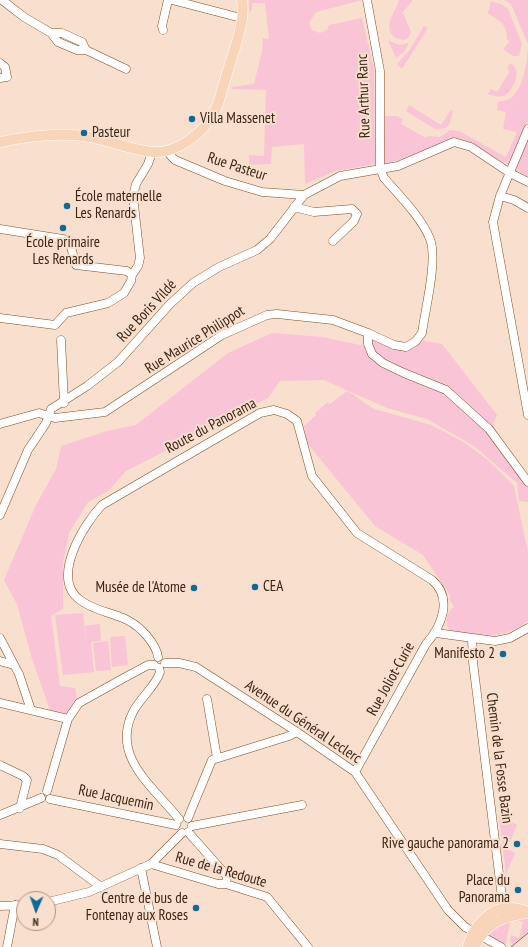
<!DOCTYPE html>
<html>
<head>
<meta charset="utf-8">
<style>
  body { margin:0 }
  #map { position:relative; width:528px; height:947px; overflow:hidden; background:#f8dfce; font-family:"PT Sans Narrow",sans-serif }
  canvas { display:block }
  .north { position:absolute; left:16px; top:891px; width:40px; height:40px; box-sizing:border-box; background:#f8dfce; border:1px solid #ac9483; border-radius:50%; rotate:182deg; font-size:11px; font-weight:700; line-height:16px; text-align:center; color:#3b2412 }
  .north::after { content:''; display:block; margin:auto; width:14px; height:18px; background:#0a6b9a; clip-path:polygon(50% 0,100% 100%,50% 72%,0 100%) }
</style>
</head>
<body>
<div id="map">
<canvas width="528" height="947"></canvas>
<div class="north">N</div>
</div>
<script>
const context = document.querySelector('canvas').getContext('2d');
context.lineJoin = 'round';
function fill(path, color) {
  context.fillStyle = color;
  context.fill(path, 'evenodd');
}
function strokePath(path, color, width, dash) {
  context.strokeStyle = color;
  context.lineWidth = width;
  context.lineCap = dash ? 'butt' : 'round';
  context.setLineDash(dash || []);
  context.stroke(path);
}
function write(font, color, halo, rows, align = 'center') {
  context.font = font + ' "PT Sans Narrow",sans-serif';
  context.lineWidth = 4;
  context.setLineDash([]);
  context.textBaseline = 'middle';
  context.strokeStyle = halo;
  context.fillStyle = color;
  for (const [text, x, y, turn = 0] of rows) {
    context.save();
    context.translate(x, y);
    context.rotate((+turn || 0) * Math.PI / 180);
    context.textAlign = isNaN(turn) ? turn : align;
    if (halo) context.strokeText(text, 0, 0);
    context.fillText(text, 0, 0);
    context.restore();
  }
}
fill(new Path2D(`
  M249,0h113l-46,12 -7,11 3,7 8,3 7,-3 2,-5 33,-7 12,51 1,95 -39,7 -31,13 -1,-40 -32,3 -1,17 -22,1v-10l15,1 2,-66 -34,-1 1,-2 21,-3 8,-33 1,-13 6,1 -4,-36h-13v7l-3,2z
  M399,0h14l-11,13 2,2 7,17 -3,6 -4,2 -9,-2c-13,-12 0,-24 4,-38z
  M504,0h24v44l-17,-40z
  M491,1l10,3 7,5 14,35 -3,12h-6l-10,-7 7,-8 -3,-1c0,-17 -7,-18 -19,-27z
  M424,26l4,2 -26,41 -5,-5 12,-13z
  M388,40l11,5 10,-2 -5,9 -8,6z
  M528,47v74l-18,44 -56,-28 -34,16 -31,10h-4l-2,-4 2,-43h11l7,3 -2,5 25,14 2,-2 12,1 10,-7 9,1 47,26 11,-25 -14,-3 3,-17 -9,-2 1,-8c4,-1 10,-2 13,-4 13,-11 16,-35 17,-51z
  M510,63c15,8 1,31 -7,33 -5,2 -11,-1 -15,-2l3,-5 6,3 13,-21 -3,-2z
  M409,105l32,20 10,-15 2,1 -3,12 -4,5 -11,1 -29,-18z
  M528,136v41l-12,-7 -1,-2z
  M272,333l50,4 43,9 9,-7 36,11 11,-10 21,4 55,71 -4,9 16,34 19,26v18l-9,-1 -2,-18 -43,-37 -47,-27 -40,-11 -63,-28 -44,1 -12,17 -142,73 -18,20 -20,11 -19,31 -6,30v46l-12,7 9,70 15,2 2,11 -10,17 -17,-6 -18,-51 -15,-55 -13,-24 32,-75 20,-36 5,-23 46,-15 29,-6 92,-72z
  M347,391l27,18 57,16 31,16 26,19 26,26 14,67v68c-27,20 -43,14 -74,12 -11,-7 -9,-19 0,-26l-5,-8 2,-2 -28,-42 -48,-29 -68,-83 -2,-13 -2,-3 13,-12 -1,-2 13,-11 2,2z
  M83,613l3,30 -1,-17 15,-2 1,17 -10,1 3,30 -31,3 -8,-60z
  M125,636l3,29 -16,2 -2,-30z
  M108,641l3,29 -15,1 -3,-28z
  M499,816l18,9 -10,24 8,4 -9,21z
  M528,916v16l-16,13 -2,-4 1,-6 8,3 4,-16 -9,-3z
  M511,918l-6,29 -18,-10v-4z`), '#f9c4d5');
const minor = new Path2D(`
  M2,0l22,17 27,16 7,9 19,8h9
  M172,0l69,18
  M163,30l-1,-4 6,-26
  M51,33h11l20,9 4,8 40,19
  M0,63l5,4 2,10 -7,1
  M528,129l-28,67 -7,26 35,193
  M168,150l2,5 5,5 50,21 37,11 42,3
  M500,196l14,4 14,8
  M294,207l20,5 38,-3 5,5 -3,7 -21,20
  M0,229l69,11 7,25 51,6 5,4
  M0,318l55,7 11,-12 42,-10 16,-10 7,-12 1,-6 6,-9 2,-8 -7,-62 3,-12 12,-20 4,-12
  M368,333v11l4,10 11,9 21,10 42,17 43,39 39,53
  M61,340l3,63
  M0,424l39,-11 16,5 50,-6 117,-77 45,-20 10,-1 56,6 35,13 26,12 12,2 10,-6 6,-8c3,-23 16,-73 8,-94 -8,-21 -31,-44 -46,-61l-4,-10v-97l-13,-71
  M0,515l28,-65 18,-27 5,-14 36,-23 31,-24 52,-58 23,-21 26,-16 38,-17 13,-11 34,-44 36,-19 58,-10 56,-24 17,5 39,26 18,9
  M436,633l59,8 15,-3 18,-10
  M0,638l19,36 12,36
  M472,639l1,23 31,252
  M158,657c-1,-8 -6,-15 -11,-21 -22,-26 -44,-19 -67,-36 -30,-22 4,-76 22,-95l158,-92 14,-3 13,4 10,7 15,55 45,57 75,47c21,18 10,46 -6,64l-71,128
  M0,661l14,4
  M165,663h14l17,4 101,65 58,40 93,138 17,17 36,20
  M159,668l1,4c-4,14 -20,26 -27,40 -23,45 22,76 46,107
  M207,699l10,59
  M0,703l68,16
  M0,765l23,11 4,4 -7,28
  M47,791l21,-72 11,-16 43,-24 26,-14h6
  M50,799l126,26
  M0,815l41,-17
  M188,818l24,-58 77,-24 8,-4
  M192,826l110,-21
  M188,832l39,44 -1,8
  M0,844l43,5 15,6 43,32
  M151,864l67,20h8l41,13 41,50
  M141,868l16,79
  M48,902l41,-10 62,-28 31,-31
  M0,906l24,-1
  M7,947l8,-42`);
const major = new Path2D(`
  M0,142c29,-6 61,-10 90,-5 21,4 41,13 62,15 25,2 52,-19 63,-41 5,-10 7,-23 11,-34 6,-22 20,-55 16,-77
  M468,947c4,-20 23,-41 44,-39 6,0 11,2 16,4
  M475,947c9,-23 28,-31 52,-34`);
strokePath(minor, '#804d22', 9);
strokePath(major, '#fff', 11);
strokePath(minor, '#fff', 8);
strokePath(major, '#f8d4b9', 10);
strokePath(new Path2D(`
  M511,947l17,-14`), '#866f5d', 1);
for (const [x, y, r, color] of [
  [192,119,4,"#0a6b9a"],
  [84,133,4,"#0a6b9a"],
  [67,206,4,"#0a6b9a"],
  [63,228,4,"#0a6b9a"],
  [255,587,4,"#0a6b9a"],
  [194,588,4,"#0a6b9a"],
  [503,654,4,"#0a6b9a"],
  [517,844,4,"#0a6b9a"],
  [518,890,4,"#0a6b9a"],
  [196,908,4,"#0a6b9a"]
]) {
  const dot = new Path2D();
  dot.arc(x, y, r, 0, 2 * Math.PI);
  context.fillStyle = color;
  context.fill(dot);
  strokePath(dot, '#f8dfce', 1.5);
}
write('15px', '#3b2412', '#f8dfce', [
  ["Rue Arthur Ranc",364,96,-92],
  ["Rue Pasteur",237,167,18],
  ["Rue Boris Vildé",147,311,-47],
  ["Rue Maurice Philippot",195,340,-32],
  ["Route du Panorama",211,426,-28],
  ["Rue Joliot-Curie",391,679,-61],
  ["Avenue du Général Leclerc",303,722,34],
  ["Chemin de la Fosse Bazin",499,758,83],
  ["Rue Jacquemin",116,798,12],
  ["Rue de la Redoute",221,870,16]
]);
write('15px', '#3b2412', '#f8dfce', [
  ["Villa Massenet",200,119,"left"],
  ["Pasteur",92,133,"left"],
  ["École maternelle",75,197,"left"],
  ["Les Renards",75,214,"left"],
  ["École primaire",63,243,"center"],
  ["Les Renards",63,260,"center"],
  ["CEA",263,587,"left"],
  ["Musée de l'Atome",186,588],
  ["Manifesto 2",495,654],
  ["Rive gauche panorama 2",509,844],
  ["Place du",510,881],
  ["Panorama",510,898],
  ["Centre de bus de",188,899],
  ["Fontenay aux Roses",188,916]
], 'right');
</script>
</body>
</html>
